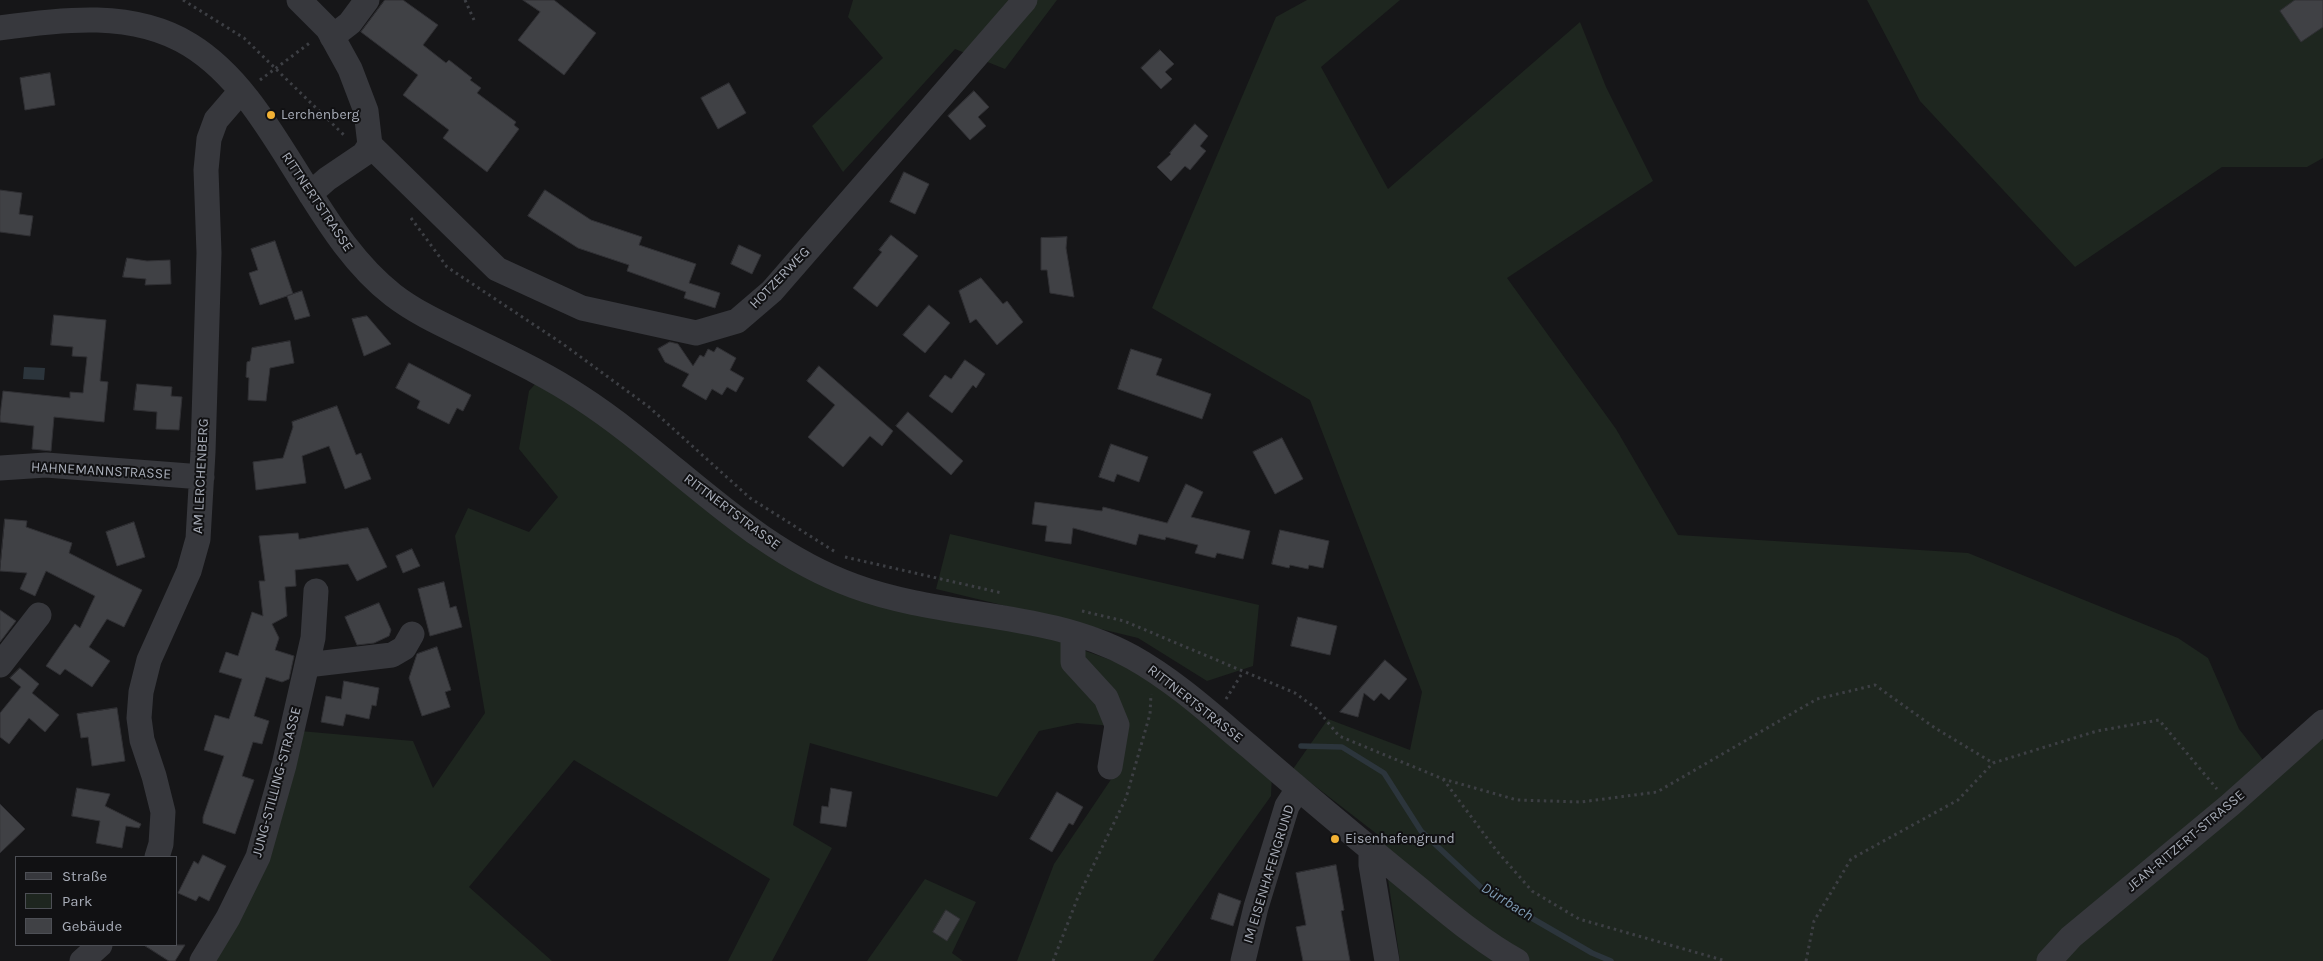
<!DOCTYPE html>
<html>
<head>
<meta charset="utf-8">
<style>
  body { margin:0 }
  #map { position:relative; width:2323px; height:961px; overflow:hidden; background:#161618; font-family:Karla,sans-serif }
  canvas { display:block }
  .legend { position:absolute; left:15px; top:856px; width:162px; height:90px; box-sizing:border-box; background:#111113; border:1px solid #4d4f55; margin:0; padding:6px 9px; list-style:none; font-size:15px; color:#a8adb8 }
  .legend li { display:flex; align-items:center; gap:10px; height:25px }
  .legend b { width:25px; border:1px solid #4d4f55 }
</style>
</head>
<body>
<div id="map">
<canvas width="2323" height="961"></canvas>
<ul class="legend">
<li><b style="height:6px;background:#37383d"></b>Straße</li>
<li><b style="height:14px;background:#1e261f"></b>Park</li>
<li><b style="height:14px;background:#404145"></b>Gebäude</li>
</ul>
</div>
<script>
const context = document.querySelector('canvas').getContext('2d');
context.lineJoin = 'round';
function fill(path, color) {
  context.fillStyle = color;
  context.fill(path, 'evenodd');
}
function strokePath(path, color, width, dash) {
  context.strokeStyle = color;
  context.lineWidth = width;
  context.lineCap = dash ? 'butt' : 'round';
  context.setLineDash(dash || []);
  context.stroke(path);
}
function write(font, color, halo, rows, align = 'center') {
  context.font = font + ' Karla,sans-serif';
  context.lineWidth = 4;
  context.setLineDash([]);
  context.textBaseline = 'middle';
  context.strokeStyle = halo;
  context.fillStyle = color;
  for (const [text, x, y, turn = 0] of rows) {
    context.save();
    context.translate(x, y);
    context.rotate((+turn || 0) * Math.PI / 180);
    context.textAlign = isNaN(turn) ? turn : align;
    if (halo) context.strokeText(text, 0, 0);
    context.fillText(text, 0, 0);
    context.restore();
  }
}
fill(new Path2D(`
  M853,0h204l-52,69 -50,-20 -112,123 -31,-46 71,-68 -35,-41z
  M1307,0h93l-79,67 67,122 192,-167 26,65 47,94 -146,97 109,151 62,106 290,18 210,85 30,20 31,71 35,45 49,-43v230h-923l-18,-123 -89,-69 35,-50 82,31 12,-58 -112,-292 -158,-92 124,-291z
  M1867,0h456v158l-16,9h-85l-147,100 -155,-166z
  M536,383l62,38 190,144 261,73 90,32 133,103 -1,23 -118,165h-136l37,-97 60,-89 11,-48 -48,-4 -38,8 -42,66 -187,-54 -17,82 39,23 -60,113h-44l42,-82 -196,-119 -105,127 83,74h-345l93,-230 113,10 20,47 52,-75 -30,-177 13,-28 61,24 29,-35 -39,-48 10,-58z
  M950,534l309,71 -6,61 -46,15 -69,-43 -202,-49z
  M925,879l51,23 -24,51 11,8h-96z`), '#1e261f');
fill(new Path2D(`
  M24,367l21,1 -1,12 -21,-1z`), '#2c353c');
strokePath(new Path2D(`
  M1301,746l41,1 42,26 37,58 64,60 107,62 19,8`), '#2c353c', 5.5);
const building = new Path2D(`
  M385,0h18l35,25 -15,20 23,18 3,-3 23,18 -2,2 11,8 -4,5 39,29 -2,3 5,4 -32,43 -44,-34 6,-8 -46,-35 15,-20 -57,-43z
  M523,0h31l42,33 -32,42 -46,-35 22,-28z
  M2295,0h28v27l-22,15 -21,-31z
  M1160,50l14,14 -9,8 7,7 -11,10 -20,-21z
  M50,73l5,32 -30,5 -5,-32z
  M729,83l17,30 -28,16 -17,-31z
  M974,91l15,16 -11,10 8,9 -16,14 -22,-24z
  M1195,124l13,12 -8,10 6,5 -16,19 -5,-4 -14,15 -14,-14 14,-13 -1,-1z
  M904,172l25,12 -14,30 -25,-12z
  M0,190l22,3 -3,21 14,2 -3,20 -30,-4z
  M545,190l46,30 51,17 -3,8 57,19 -7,19 31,10 -5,15 -31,-10 2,-6 -59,-21 2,-6 -51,-17 -50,-32z
  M891,235l27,21 -41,51 -24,-19 29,-36 -3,-2z
  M1067,237l-1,11 8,49 -24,-4 -3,-23h-6v-32z
  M275,241l18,53 -33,11 -11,-32 9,-3 -7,-21z
  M739,245l22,10 -9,19 -21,-10z
  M127,258l20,3 23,-1 1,24 -26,1 1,-6 -23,-2z
  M981,278l22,26 4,-3 16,21 -26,23 -21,-26 -6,4 -11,-32z
  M302,291l8,25 -15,4 -8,-24z
  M929,305l21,18 -25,30 -22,-18z
  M54,315l52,5 -6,61 8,1 -4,40 -50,-5 -3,34 -19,-2 2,-23 -34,-4v-6l3,-25 67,7v-6l13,1 4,-36 -15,-1 1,-9 -22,-2z
  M367,316l24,28 -27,12 -12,-37z
  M290,341l4,22 -24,5 -4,33 -18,-1 1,-22 -3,-1 1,-15 3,-1 2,-13z
  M670,342l8,2 15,22 7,-11 4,2 4,-8 6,3 3,-5 19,11 -6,12 14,8 -8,14 -9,-5 -5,8 -10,-6 -6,11 -24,-14 7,-12 -24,-12 -7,-13z
  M1131,349l31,10 -6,16 55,19 -9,25 -84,-30z
  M965,360l20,14 -9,14 -3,-3 -21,28 -23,-17 16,-21 6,4z
  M409,363l62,32 -8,16 -6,-3 -8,16 -32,-16 3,-7 -24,-13z
  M819,366l74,65 -11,15 -12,-10 -27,31 -35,-30 27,-32 -28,-24z
  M137,384l35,3 -1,9 11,1 -3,33 -23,-1 1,-17 -23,-2z
  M337,406l19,49 5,-2 10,26 -26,10 -16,-43 -27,10 4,27 -50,7 -3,-28 30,-4 10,-31 -1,-5z
  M908,412l55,49 -12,14 -55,-49z
  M1282,438l21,41 -28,15 -22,-42z
  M1111,444l37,13 -9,25 -22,-8 -3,8 -15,-5z
  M1186,484l17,8 -12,25 59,14 -7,28 -26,-6 -2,5 -20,-5 3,-8 -32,-8 -1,3 -26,-6 -3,11 -63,-17 -2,16 -26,-3 2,-15 -15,-2 3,-22 67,9 1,-4 64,16z
  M5,519l22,2 -1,6 46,16 -3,10 73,37 -18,37 -17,-8 -18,28 21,14 -18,26 -27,-18 -5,6 -14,-9 29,-42 5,4 15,-32 -49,-25 -11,25 -15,-7 7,-16 -27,-2z
  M134,522l11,35 -28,9 -11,-34z
  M368,528l19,39 -30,14 -9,-17 -53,6 1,16 -11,1 2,29 -15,8 7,14 -4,12 19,6 -5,23 -7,3 -16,-5 -12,39 15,5 -7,23 -9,-2 -11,34 12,4 -19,54 -32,-11v-6l21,-61 -20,-6 11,-35 14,4 13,-40 -23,-7 7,-20 12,4 14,-44 11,4 -4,-35h6l-6,-45 39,-3 1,6z
  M1280,530l49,11 -6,27 -14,-3 -1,4 -18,-4 -1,3 -17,-4z
  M412,549l8,17 -17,7 -7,-17z
  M444,582l6,26 6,-2 6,21 -32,9 -12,-47z
  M379,603l12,27 -2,6 -15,7 -17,2 -12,-28z
  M0,610l16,11 -16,21z
  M1298,617l39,9 -7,29 -39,-9z
  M437,647l14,43 -6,2 5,15 -28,9 -13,-38 8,-24z
  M1385,660l22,19 -18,21 -8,-7 -7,8 -10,-8 -6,24 -18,-5z
  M20,668l19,16 -7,9 27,22 -14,17 -16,-14 -20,26 -9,-7v-24l21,-26 -11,-9z
  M344,681l35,7 -3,18 -4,-1 -3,14 -23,-5 -3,12 -22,-4 5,-26 15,3z
  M117,708l8,53 -33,5 -4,-29 -7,1 -4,-24z
  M77,788l33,6 -5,12 36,18 -2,4 -13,-2 -4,22 -26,-5 4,-22 -28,-5z
  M831,788l21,4 -6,35 -26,-4 2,-17 6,1z
  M1057,792l26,15 -10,18 -4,-2 -17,29 -22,-13z
  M0,804l25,25 -25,24z
  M203,855l23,11 -17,35 -10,-5 -3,5 -18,-8 16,-32 4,3z
  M1336,865l8,45 -3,1 9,50h-47l-7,-34 10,-2 -10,-52z
  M1219,893l22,8 -8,25 -22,-7z
  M946,910l14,9 -13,22 -14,-9z
  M144,945h41l-10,16h-6z`);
fill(building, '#404145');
strokePath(building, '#303034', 1);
strokePath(new Path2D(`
  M183,0l61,38 102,99
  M465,0l9,20
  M260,80l51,-38
  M411,218l36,49 116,77 86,63 101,91 87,55
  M845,557l157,36
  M1082,611l42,10 171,72 22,16 22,27 104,43 74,21 64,2 76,-10 160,-93 58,-14 60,43 58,35
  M1226,699l17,-27
  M1443,779l53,71 36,41 47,28 147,42
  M1053,961l25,-64 48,-99 24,-84 1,-20
  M1806,961l8,-40 37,-62 107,-59 35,-37 104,-32 62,-11 58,69`), '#3d3f44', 3, [2.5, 4]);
strokePath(new Path2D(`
  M299,0l29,29 22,40 16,42 4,34 -6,9 -37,25 -17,15
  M0,28c62,-9 134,-18 190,17 52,32 84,92 116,142 25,40 50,79 87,108 22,17 48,29 73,41 38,19 78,37 114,61 93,60 168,151 274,189 89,33 193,24 278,71 43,24 80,58 118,90 53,46 108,92 163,137 33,27 66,56 104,77
  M332,37l18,-14 17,-23
  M370,145l127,124 85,39 114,25 41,-12 35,-30 253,-291
  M0,468l46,-3 156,12
  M1073,634v28l33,36 11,27 -7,42
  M0,665l39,-50
  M307,665l85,-10 12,-7 8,-14
  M1371,851v14l16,96
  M157,857l4,-13 2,-32 -9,-36 -12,-36 -3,-22 2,-26 8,-32 40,-89 9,-32 5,-87 6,-199 -3,-83 3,-31 7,-19 25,-29
  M82,961l18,-16
  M202,961l26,-43 30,-61 26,-92 29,-127 3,-47
  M1243,961l13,-54 31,-101 11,-17
  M2049,961l22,-24 159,-132 93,-83`), '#37383d', 25);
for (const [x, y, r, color] of [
  [271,115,5,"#f2b134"],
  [1335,839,5,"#f2b134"]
]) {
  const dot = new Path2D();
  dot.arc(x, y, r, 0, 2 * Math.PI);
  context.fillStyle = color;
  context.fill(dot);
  strokePath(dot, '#111113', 2);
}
write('14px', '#a8adb8', '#111113', [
  ["Lerchenberg",281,115],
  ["Eisenhafengrund",1345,839]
], 'left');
write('14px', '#a8adb8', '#111113', [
  ["RITTNERTSTRASSE",317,202,56],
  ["HOTZERWEG",780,278,-46],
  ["HAHNEMANNSTRASSE",101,471,3],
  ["AM LERCHENBERG",201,476,-87],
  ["RITTNERTSTRASSE",732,512,37],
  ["RITTNERTSTRASSE",1195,704,38],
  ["JUNG-STILLING-STRASSE",277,782,-75],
  ["JEAN-RITZERT-STRASSE",2186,841,-40],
  ["IM EISENHAFENGRUND",1269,874,-73]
]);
write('italic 15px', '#7f9bb3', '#111113', [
  ["Dürrbach",1507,902,32]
]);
</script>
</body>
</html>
